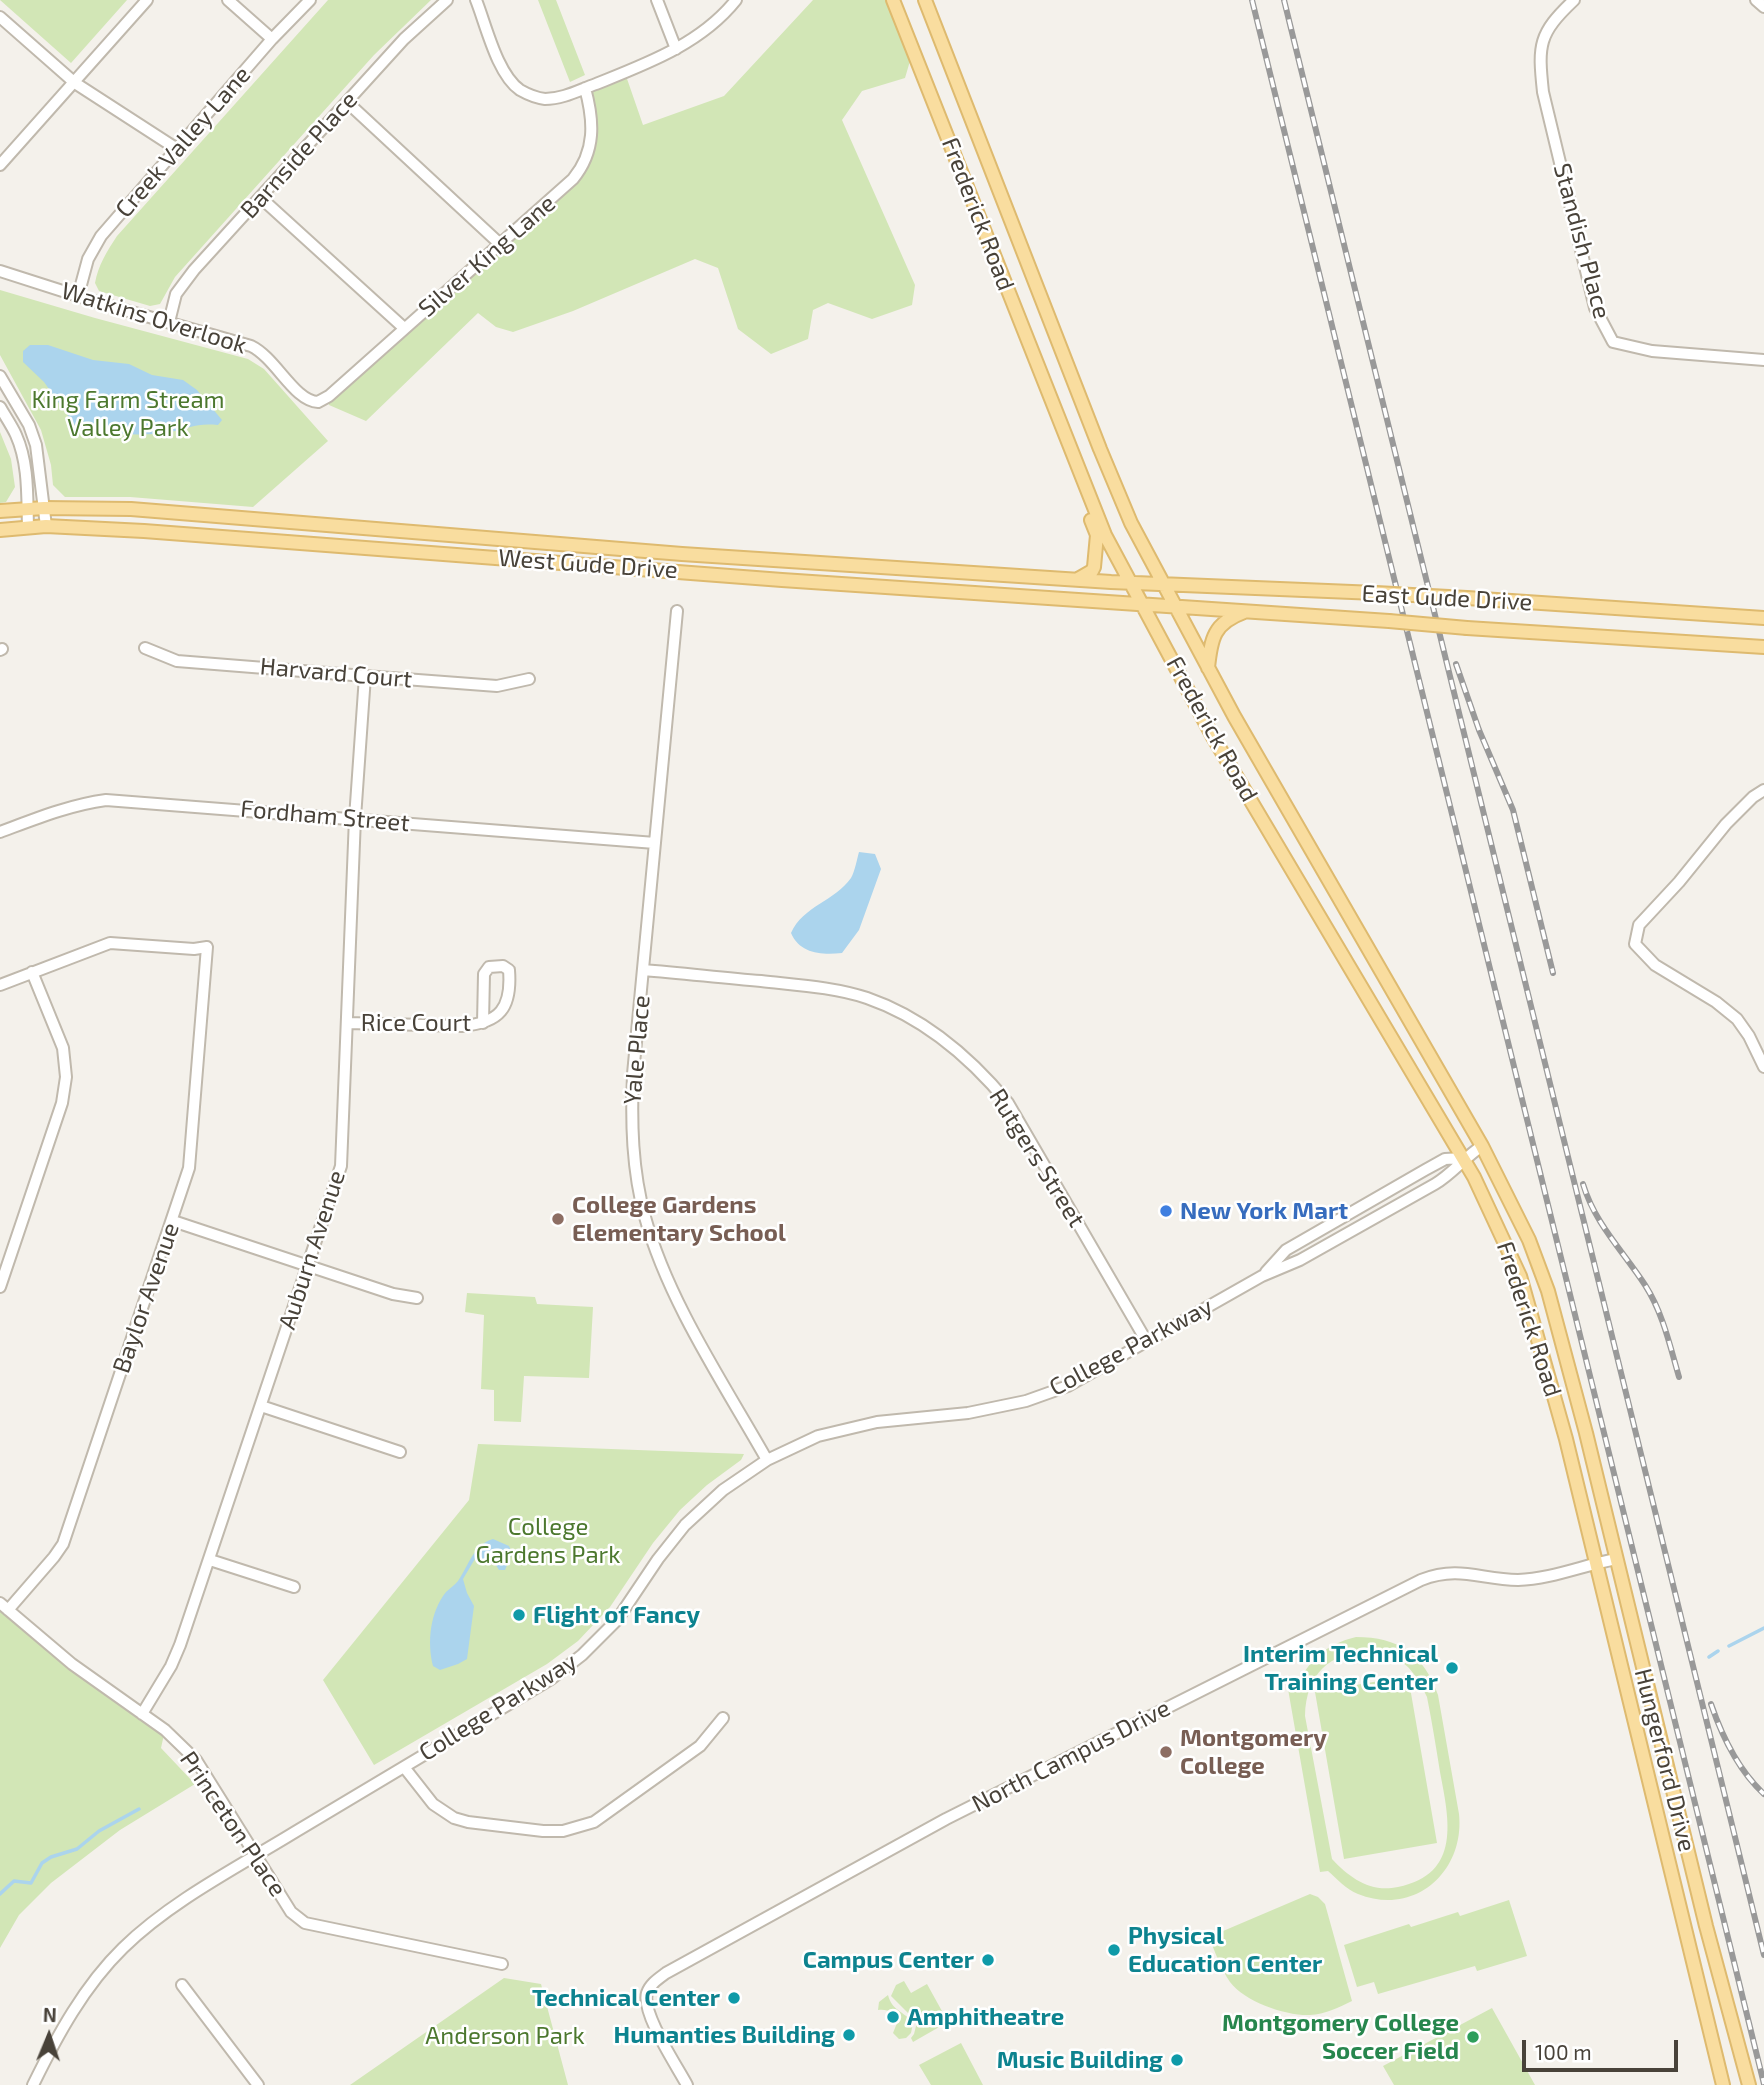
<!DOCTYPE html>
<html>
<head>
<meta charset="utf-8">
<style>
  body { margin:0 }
  #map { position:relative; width:1764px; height:2085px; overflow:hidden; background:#f4f1eb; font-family:"Exo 2",sans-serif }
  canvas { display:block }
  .north { position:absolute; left:14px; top:2001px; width:70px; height:70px; -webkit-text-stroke:5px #fff; paint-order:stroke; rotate:2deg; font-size:19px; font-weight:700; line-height:28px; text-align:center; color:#484239 }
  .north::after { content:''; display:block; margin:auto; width:24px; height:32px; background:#484239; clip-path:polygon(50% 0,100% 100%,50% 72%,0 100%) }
  .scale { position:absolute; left:1522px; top:2040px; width:156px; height:32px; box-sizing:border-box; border:4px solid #484239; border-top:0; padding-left:9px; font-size:21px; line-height:24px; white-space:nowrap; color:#484239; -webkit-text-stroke:5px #fff; paint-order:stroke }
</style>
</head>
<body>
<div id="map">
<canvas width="1764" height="2085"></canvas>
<div class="north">N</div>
<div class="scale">100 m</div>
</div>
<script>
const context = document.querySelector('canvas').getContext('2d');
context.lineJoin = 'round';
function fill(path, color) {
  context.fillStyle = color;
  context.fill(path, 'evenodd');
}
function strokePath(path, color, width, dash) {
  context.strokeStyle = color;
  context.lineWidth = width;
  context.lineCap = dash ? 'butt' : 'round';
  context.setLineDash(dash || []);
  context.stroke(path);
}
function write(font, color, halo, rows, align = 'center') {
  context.font = font + ' "Exo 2",sans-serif';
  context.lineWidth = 5;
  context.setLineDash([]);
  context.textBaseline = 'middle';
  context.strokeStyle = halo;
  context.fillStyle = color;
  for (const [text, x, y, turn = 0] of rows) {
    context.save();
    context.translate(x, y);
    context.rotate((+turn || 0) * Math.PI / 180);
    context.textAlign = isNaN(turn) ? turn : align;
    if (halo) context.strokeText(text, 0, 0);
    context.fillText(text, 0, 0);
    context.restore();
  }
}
fill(new Path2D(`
  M0,0h127l-56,63z
  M328,0h103l-57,55 -199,222 -15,27 -10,2 -51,-15 -4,-8c3,-17 12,-32 22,-47z
  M538,0h18l29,75 -15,7z
  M813,0h78l26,58 -7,3 -5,17 -43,13 -20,29 73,165 -3,20 -40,14 -44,-16 -15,7 -5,29 -37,15 -33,-25 -20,-61 -23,-9 -122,52 -60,21 -17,-5 -18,-14 -112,108 -37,-16v-9l233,-206 25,-34 -2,-68 40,-15 18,52 81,-29z
  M0,290l95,28 153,41 16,10 64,72 -75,66 -123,-10h-65l-12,-12 -2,-20 -10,-35 -41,-75z
  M0,432l11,27 4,28 -9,15 -6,1z
  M467,1293l68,4 2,7 56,3 -4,71 -65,-2 -3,46 -27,-1v-31l-13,-1 3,-74 -19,-3z
  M478,1444l266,10 -3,6 -34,25 -27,25 -27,33 -43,64 -32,34 -31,23 -173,101 -51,-85 146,-180z
  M0,1603l165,127 -4,18 34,36 -75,46 -69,53 -32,32 -19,33z
  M1356,1637c42,0 68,17 82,58l21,119c6,57 -44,103 -101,80 -12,-5 -21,-15 -30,-23l-8,1 -32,-183 8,-2c13,-27 30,-43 60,-50zM1370,1650c32,5 44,19 57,47 5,25 9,50 13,75 9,47 22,102 -42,115 -28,6 -48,-9 -66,-28l-27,-143c1,-42 24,-63 65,-66z
  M1408,1676l29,167 -93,16 -29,-167z
  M1310,1894l8,3 7,7 27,97c-14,7 -27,13 -42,14 -24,1 -65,-13 -80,-33 -9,-13 -15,-30 -21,-45z
  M1509,1900l18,56 -50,15 -2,-5 -97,28 -4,-12 -17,5 -13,-42 65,-21 2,3 47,-15 2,4z
  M504,1978l37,6 27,101h-218z
  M904,1981l7,12 16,-9 21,38 -35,20 -2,-4 3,-4 3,-12 -26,-26 5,-11z
  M888,1995c4,16 16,16 25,28l-2,10 -5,5 -7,1 -6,-6 4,-10c-2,-11 -9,-14 -19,-13l1,-8z
  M1492,2008l43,77h-141l-11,-19z
  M961,2043l22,42h-52l-12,-20z`), '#d2e6b6');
fill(new Path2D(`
  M30,345h18l45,15 36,4 23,11 31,5 14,10 25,30 -4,5c-23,-2 -27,3 -48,7 -26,5 -70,2 -94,-5l-32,-45 -21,-20v-11z
  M859,852l16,2 6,15 -22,61 -17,23c-20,2 -42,1 -51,-20 12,-27 44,-32 60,-55 4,-7 6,-19 8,-26z
  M493,1539l16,7 3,7 -7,17h-6l-5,-8 -18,-5 -13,22 4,14 7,13 -7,53 -9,5 -18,6 -7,-4c-6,-24 -3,-54 13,-74 4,-4 9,-7 12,-11 11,-16 15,-36 35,-42z`), '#abd4ed');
strokePath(new Path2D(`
  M1729,1646l35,-18
  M1709,1657l9,-6
  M0,1894l14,-13 17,2 11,-20 9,-6 26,-8 22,-18 40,-22`), '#abd4ed', 3.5);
const minor = new Path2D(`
  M228,0l44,39
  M476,0c10,25 21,74 44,90 7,4 17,8 25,9 18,0 34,-9 51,-15 50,-20 105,-40 140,-84
  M657,0l19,49
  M1574,0c-36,34 -36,45 -31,92l52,216 18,34 39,9 112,9
  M1756,0l8,7
  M0,17l75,66 102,66
  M347,102l153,142
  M0,165l147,-165
  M261,198l143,130
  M0,271l100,32 151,43c25,12 43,55 67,56l11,-6 244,-217c23,-28 21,-58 12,-91
  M78,296l10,-37 13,-23 171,-197 38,-39
  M169,322l7,-28 18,-24 210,-231 43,-39
  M0,376l29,49 7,20 10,81
  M0,407c5,9 12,19 16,28 13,29 11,62 12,92
  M677,611l-44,463c-2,48 -1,96 12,143 23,84 79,167 122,243
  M145,648l32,13 188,15 132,10 32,-7
  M0,650l2,-1
  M1764,790l-11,7 -27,27 -47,58 -40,43 -4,19 20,21 61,37 21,17 12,17 15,31
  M0,832c35,-13 69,-27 106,-32l549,43
  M643,970c40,3 79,8 118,11 35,4 73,6 106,17 58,20 103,59 141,105l139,239
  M0,985l110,-42 84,6 13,-2 -18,221 -126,376 -9,13 -46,53
  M348,1023l114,3c38,-3 50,-18 47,-56l-6,-4 -14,1 -5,7 -1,49
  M173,1221l220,73 24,4
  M1266,1272l20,-22 139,-80 20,-11 18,-1
  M0,1287l62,-184 4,-26 -3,-29 -31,-76
  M261,1406l139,46
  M210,1560l84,27
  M0,1603l72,61 93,66 31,30 95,152 14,11 197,41
  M142,1714l29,-48 9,-21 161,-479 14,-348 10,-142
  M404,1767l29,37 21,14 14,4 75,9h20l31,-9 106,-76 23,-28
  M182,1985l76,100
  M33,2085c24,-49 51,-99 90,-137 48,-47 115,-81 172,-116 85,-51 171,-102 256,-153l31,-24 35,-35 41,-61 27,-34 38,-35 44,-30 51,-24 59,-14 91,-9 58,-12 42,-15 194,-110 38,-16 135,-76c17,-10 30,-27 47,-38
  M687,2085c-10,-19 -46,-72 -40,-92 3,-9 11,-14 19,-20l280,-154 475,-239c39,-15 60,0 97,0 33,-1 66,-15 98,-21`);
const major = new Path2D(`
  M893,0l212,535 108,202 261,440 46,99 46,163 157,646
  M925,0l175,449 31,74 103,193 248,430 47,94 19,51 38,142 120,493 43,159
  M0,511l44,-3 87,1 551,45 429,28 265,11
  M0,530l46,-4 98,5 638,49 607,41
  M1078,579l14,-8 2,-4 3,-32 -6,-15
  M1467,598l297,20
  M1467,628l297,19
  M1208,668c3,-30 6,-45 36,-56`);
strokePath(minor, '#c0b9ad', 14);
strokePath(major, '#deba6f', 16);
strokePath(minor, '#fff', 10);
strokePath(major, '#f9dd9f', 12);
const rail = new Path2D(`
  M1252,0l512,2084
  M1284,0l480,1955
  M1456,664l23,66 34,80 40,163
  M1583,1184c12,40 40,67 62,101 18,28 25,61 34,92
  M1711,1704c11,32 28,67 53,90`);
strokePath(rail, '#999', 6);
strokePath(rail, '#fff', 3.5, [10]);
const majorBridge = new Path2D(`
  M1376,593l91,5
  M1389,621l78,7`);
strokePath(majorBridge, '#deba6f', 16, []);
strokePath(majorBridge, '#f9dd9f', 12);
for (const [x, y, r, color] of [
  [1166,1211,7,"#3f7fe0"],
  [558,1219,7,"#8d6e63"],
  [519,1615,7,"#0f9aa8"],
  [1452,1668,7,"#0f9aa8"],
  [1166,1752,7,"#8d6e63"],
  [1114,1950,7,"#0f9aa8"],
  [988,1960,7,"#0f9aa8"],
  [734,1998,7,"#0f9aa8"],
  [893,2017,7,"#0f9aa8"],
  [849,2035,7,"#0f9aa8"],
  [1473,2037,7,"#2e9e5b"],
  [1177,2060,7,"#0f9aa8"]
]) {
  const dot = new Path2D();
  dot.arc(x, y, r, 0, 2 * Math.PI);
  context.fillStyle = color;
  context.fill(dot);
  strokePath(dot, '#fff', 2.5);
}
write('24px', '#484239', '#fff', [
  ["Creek Valley Lane",183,142,-49],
  ["Barnside Place",299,155,-48],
  ["Frederick Road",978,214,69],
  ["Standish Place",1582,241,75],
  ["Silver King Lane",487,256,-41],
  ["Watkins Overlook",154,318,17],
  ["West Gude Drive",588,564,4],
  ["East Gude Drive",1447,598,3],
  ["Harvard Court",336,673,5],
  ["Frederick Road",1212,729,61],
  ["Fordham Street",325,816,5],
  ["Rice Court",416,1023],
  ["Yale Place",637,1050,-85],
  ["Rutgers Street",1037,1158,58],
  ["Auburn Avenue",312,1250,-72],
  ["Baylor Avenue",146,1298,-71],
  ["Frederick Road",1529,1319,72],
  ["College Parkway",1131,1347,-28],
  ["College Parkway",498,1707,-32],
  ["North Campus Drive",1071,1756,-27],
  ["Hungerford Drive",1665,1760,76],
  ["Princeton Place",233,1824,56]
]);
write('24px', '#4c782e', '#fff', [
  ["King Farm Stream",128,400],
  ["Valley Park",128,428],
  ["College",548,1527],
  ["Gardens Park",548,1555],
  ["Anderson Park",505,2036]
]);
write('bold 24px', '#785e54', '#fff', [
  ["College Gardens",572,1205],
  ["Elementary School",572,1233],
  ["Montgomery",1180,1738],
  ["College",1180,1766]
], 'left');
write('bold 24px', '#366cbe', '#fff', [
  ["New York Mart",1180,1211]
], 'left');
write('bold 24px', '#0d838f', '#fff', [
  ["Flight of Fancy",533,1615,"left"],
  ["Interim Technical",1438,1654],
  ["Training Center",1438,1682],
  ["Physical",1128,1936,"left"],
  ["Education Center",1128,1964,"left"],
  ["Campus Center",974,1960],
  ["Technical Center",720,1998],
  ["Amphitheatre",907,2017,"left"],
  ["Humanties Building",835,2035],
  ["Music Building",1163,2060]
], 'right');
write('bold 24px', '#27864d', '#fff', [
  ["Montgomery College",1459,2023],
  ["Soccer Field",1459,2051]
], 'right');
</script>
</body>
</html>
